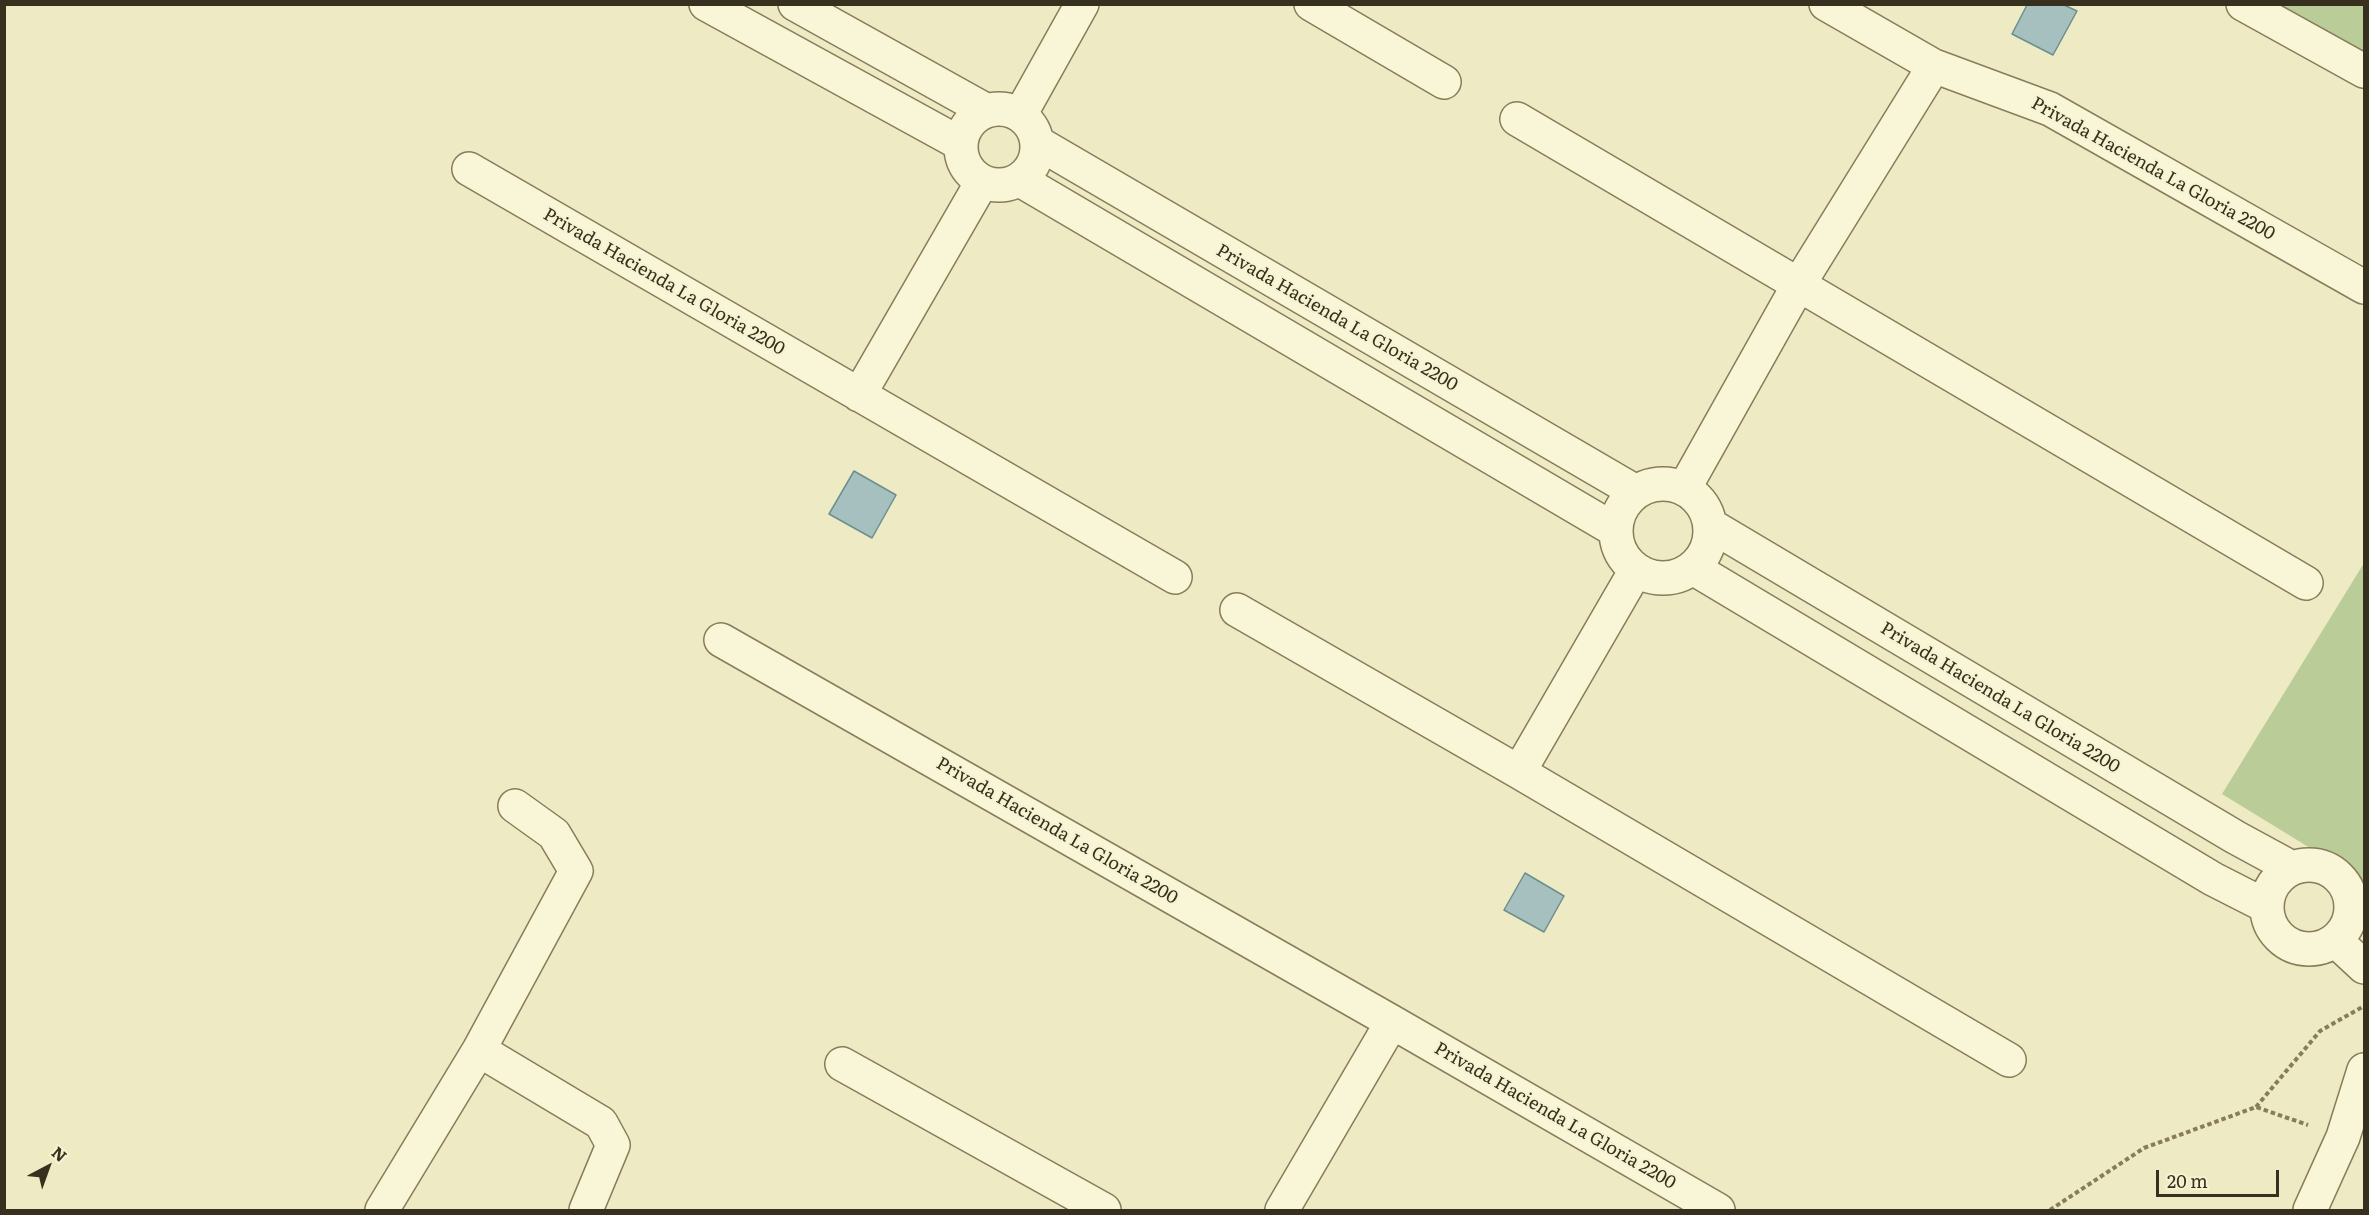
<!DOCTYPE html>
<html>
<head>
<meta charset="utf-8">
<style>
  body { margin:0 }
  #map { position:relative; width:2369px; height:1215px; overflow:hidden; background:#eeeac3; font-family:Literata,serif }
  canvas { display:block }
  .frame { position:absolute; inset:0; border:6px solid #38301e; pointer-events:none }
  .north { position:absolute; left:18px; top:1137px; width:60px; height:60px; -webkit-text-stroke:4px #f5f3d2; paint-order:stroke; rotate:41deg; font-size:16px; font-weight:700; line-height:24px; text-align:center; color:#38301e }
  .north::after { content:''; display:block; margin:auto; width:21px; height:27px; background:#38301e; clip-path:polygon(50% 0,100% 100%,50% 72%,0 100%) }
  .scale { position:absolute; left:2156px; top:1170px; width:123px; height:27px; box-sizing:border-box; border:3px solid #38301e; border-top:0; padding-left:8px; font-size:18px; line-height:21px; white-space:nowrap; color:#38301e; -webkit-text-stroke:4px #f5f3d2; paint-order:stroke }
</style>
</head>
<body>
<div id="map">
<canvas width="2369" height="1215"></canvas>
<div class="frame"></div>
<div class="north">N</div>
<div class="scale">20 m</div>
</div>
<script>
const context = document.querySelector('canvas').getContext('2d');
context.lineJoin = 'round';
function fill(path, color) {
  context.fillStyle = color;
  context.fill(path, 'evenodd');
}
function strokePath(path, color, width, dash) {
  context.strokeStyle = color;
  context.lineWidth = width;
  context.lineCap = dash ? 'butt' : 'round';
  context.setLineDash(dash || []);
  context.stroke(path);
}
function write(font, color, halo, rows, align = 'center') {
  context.font = font + ' Literata,serif';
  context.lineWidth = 4.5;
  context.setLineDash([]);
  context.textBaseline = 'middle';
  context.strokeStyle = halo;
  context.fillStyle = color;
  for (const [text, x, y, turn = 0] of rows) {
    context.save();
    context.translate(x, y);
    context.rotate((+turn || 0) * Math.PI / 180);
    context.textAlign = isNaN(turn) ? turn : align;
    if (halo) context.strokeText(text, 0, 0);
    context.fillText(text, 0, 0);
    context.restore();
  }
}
fill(new Path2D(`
  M2259,5h105v62z
  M2364,563v318l-142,-87z`), '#bacc97');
const water = new Path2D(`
  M2027,5h37l13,6 -24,44 -41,-21z
  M854,471l42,24 -24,43 -43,-24z
  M1525,873l39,23 -20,36 -40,-22z`);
fill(water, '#a5c0be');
strokePath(water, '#6c8f8e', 1.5);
const minor = new Path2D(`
  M706,4l255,140
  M795,4l192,107
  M1311,4l133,78
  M1826,4l108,62 116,43 314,178
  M2243,4l121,67
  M961 147a38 38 0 1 1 76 0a38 38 0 1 1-76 0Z
  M1020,115l62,-111
  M1517,119l789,464
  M1038,143l598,349
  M469,169l706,408
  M1020,180l595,350
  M859,395l123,-213
  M1616 531a47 47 0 1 1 94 0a47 47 0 1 1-94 0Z
  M1684,489l115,-205 135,-218
  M1710,525l525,312 57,31
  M1693,568l520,311 53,27
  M1237,610l282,162 490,288
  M721,640l671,382 326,188
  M1519,772l117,-202
  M2267 907a42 42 0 1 1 84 0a42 42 0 1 1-84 0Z
  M2335,940l29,27
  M479,1050l97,-179 -22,-37 -39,-28
  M842,1064l262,146
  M382,1210l97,-160 122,73 12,22 -27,65
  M1282,1210l110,-188
  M2310,1210l33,-73 21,-67`);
strokePath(minor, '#887c5a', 36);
strokePath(new Path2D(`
  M2256,1107l64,-76 44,-25
  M2050,1210l94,-62 112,-41 52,18`), '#887c5a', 4, [4.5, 3]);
strokePath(minor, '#f8f6d6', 33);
write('18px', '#38301e', '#f5f3d2', [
  ["Privada Hacienda La Gloria 2200",2153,169,29],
  ["Privada Hacienda La Gloria 2200",664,282,30],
  ["Privada Hacienda La Gloria 2200",1337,318,30],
  ["Privada Hacienda La Gloria 2200",2000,698,31],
  ["Privada Hacienda La Gloria 2200",1057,831,30],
  ["Privada Hacienda La Gloria 2200",1555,1116,30]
]);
</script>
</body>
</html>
